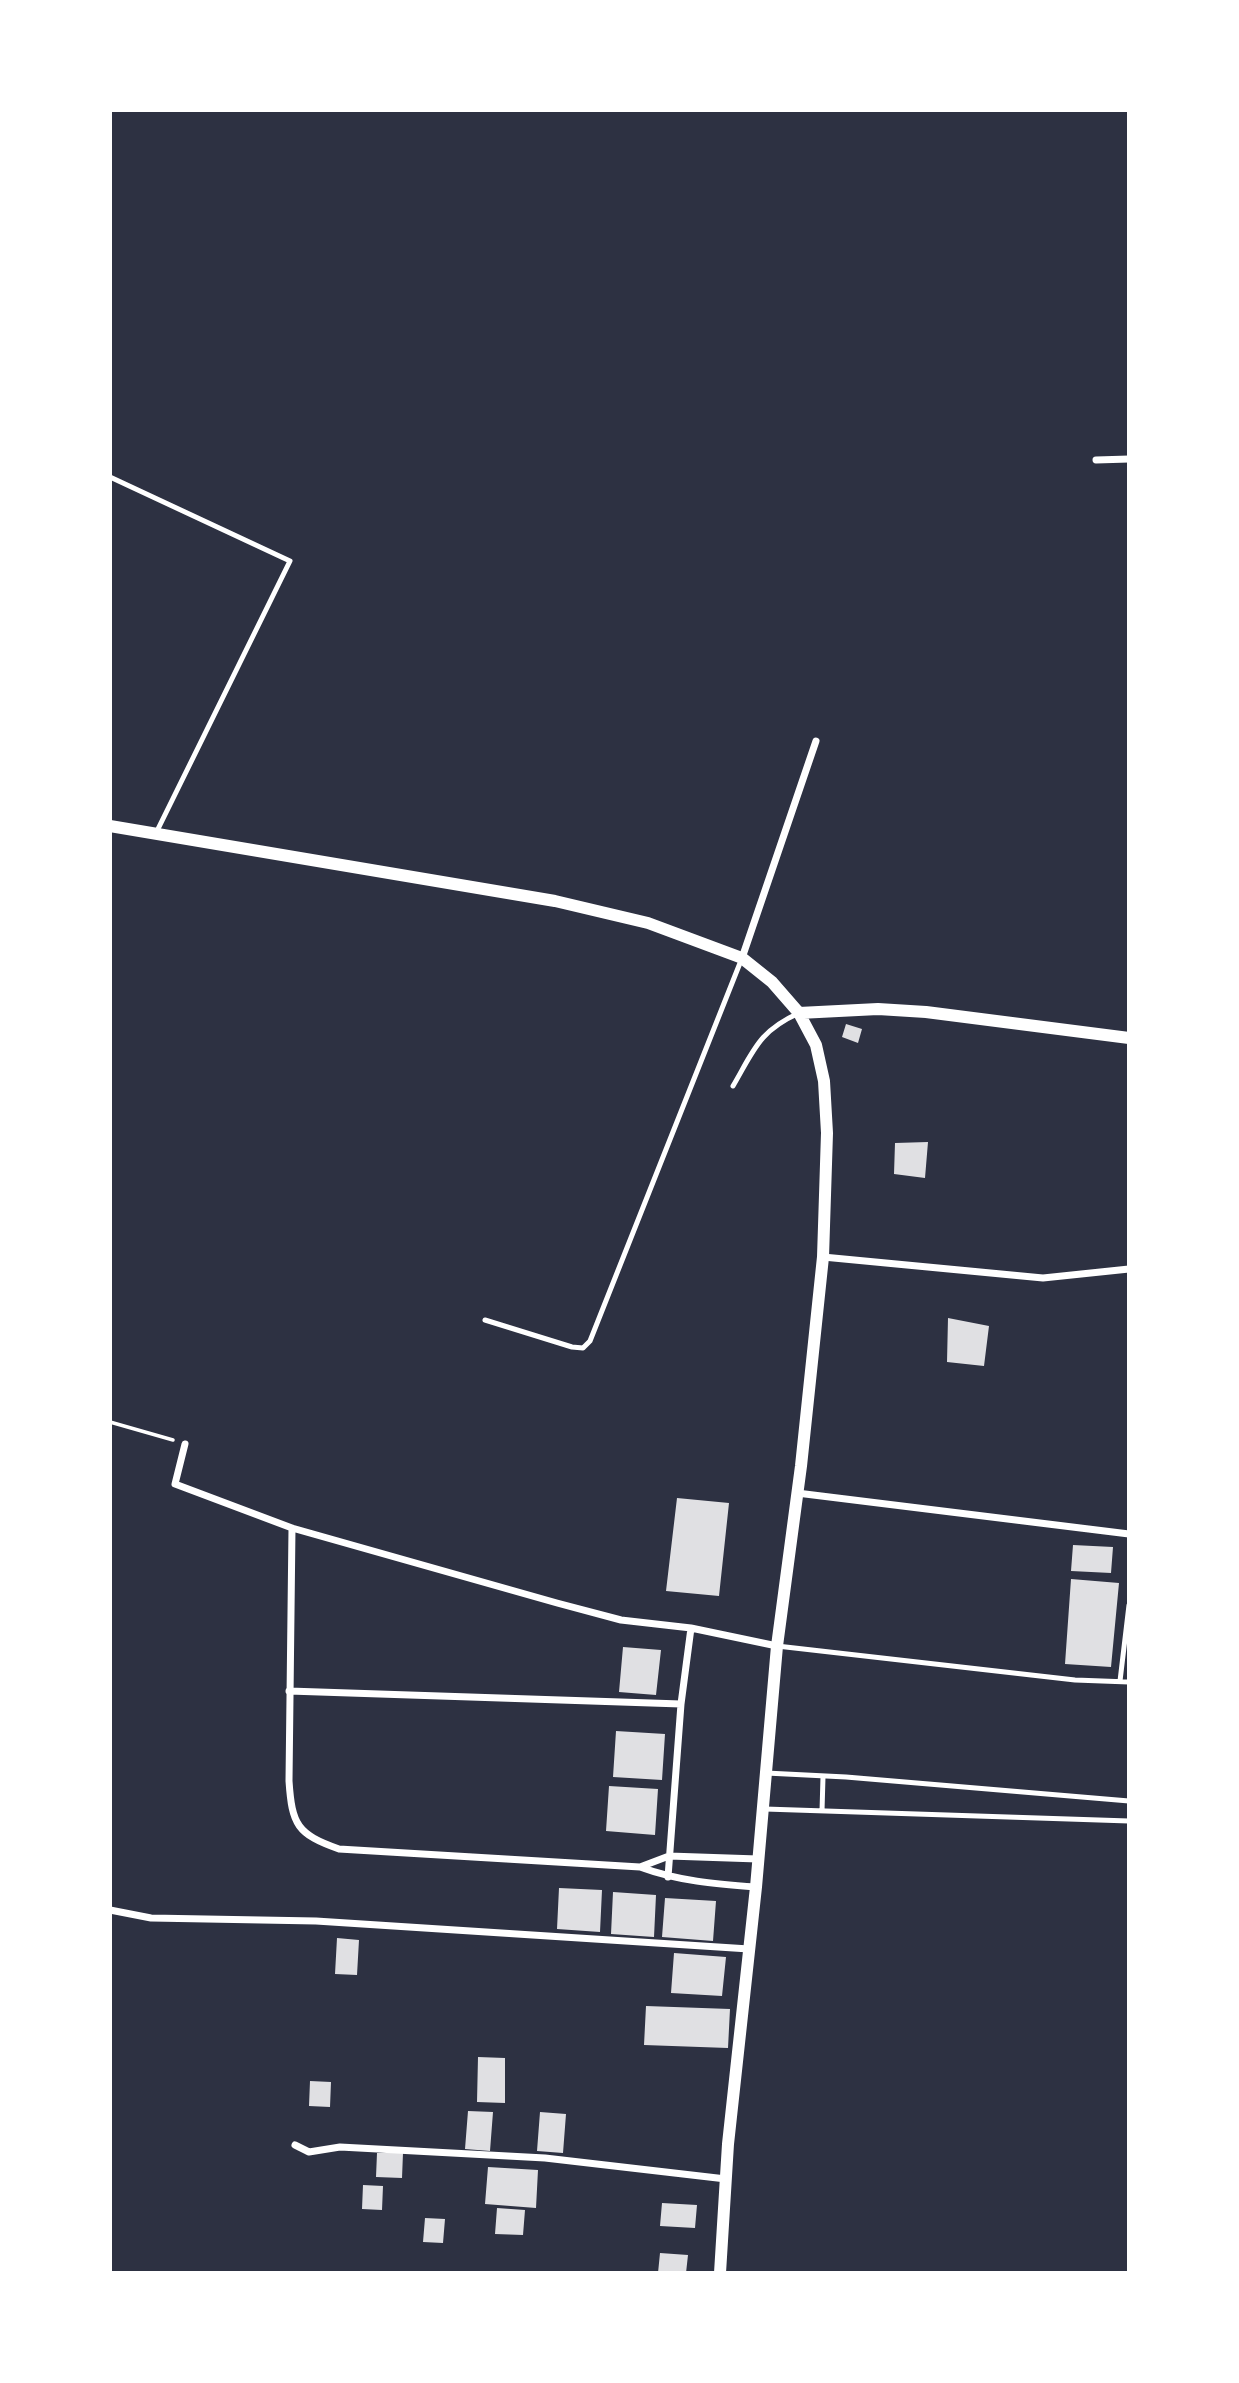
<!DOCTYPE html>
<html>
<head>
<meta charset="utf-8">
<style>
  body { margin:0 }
  #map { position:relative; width:1239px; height:2383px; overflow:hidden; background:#2d3142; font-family:Poppins,sans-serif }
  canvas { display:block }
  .frame { position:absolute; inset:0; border:112px solid #fff; pointer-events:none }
</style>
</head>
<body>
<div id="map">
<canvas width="1239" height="2383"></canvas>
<div class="frame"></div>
</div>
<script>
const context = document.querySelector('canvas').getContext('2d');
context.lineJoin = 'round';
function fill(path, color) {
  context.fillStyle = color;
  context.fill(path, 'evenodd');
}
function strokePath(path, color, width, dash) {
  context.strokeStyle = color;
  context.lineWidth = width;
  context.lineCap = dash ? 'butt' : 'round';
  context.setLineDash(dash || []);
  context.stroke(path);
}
fill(new Path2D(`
  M846,1024l16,5 -4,14 -16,-6z
  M928,1142l-3,36 -31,-4 1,-31z
  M948,1318l41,8 -5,40 -37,-4z
  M677,1498l52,5 -10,93 -53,-5z
  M1073,1545l40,2 -2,26 -40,-2z
  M1071,1579l48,4 -8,84 -46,-3z
  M623,1647l38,3 -5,45 -37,-3z
  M616,1731l49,3 -3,46 -49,-3z
  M609,1786l49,3 -3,46 -49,-4z
  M559,1888l43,2 -2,42 -43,-3z
  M613,1892l43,3 -2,42 -43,-3z
  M665,1898l51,3 -3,40 -51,-4z
  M337,1938l22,2 -2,35 -22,-1z
  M674,1953l52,4 -4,39 -51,-3z
  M646,2006l84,3 -2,39 -84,-3z
  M478,2057l27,1v45l-28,-1z
  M310,2081l21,1 -1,25 -21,-1z
  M468,2111l25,1 -3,39 -25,-2z
  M540,2112l26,2 -3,39 -26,-2z
  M377,2153h26l-1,25 -26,-1z
  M488,2167l50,3 -2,38 -51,-4z
  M363,2185l20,1 -1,24 -20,-1z
  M662,2203l35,2 -2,23 -35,-2z
  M497,2208l28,2 -2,25 -28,-1z
  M425,2218l20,1 -2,24 -20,-1z
  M660,2253l28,2 -2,18h-28z`), '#e0e0e3');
strokePath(new Path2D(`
  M110,1422l63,18`), '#fff', 3.5);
strokePath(new Path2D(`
  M110,477l180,84 -134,272
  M733,1086c21,-36 26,-55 66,-73
  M485,1320l87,27 11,1 7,-7 152,-383
  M777,1646l298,34 54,2
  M1120,1681l9,-76
  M766,1773l80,4 283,24
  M765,1809l364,12
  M822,1811l1,-34`), '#fff', 5);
strokePath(new Path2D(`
  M1096,460l33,-1
  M742,958l74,-217
  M823,1257l220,21 86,-9
  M185,1444l-10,40 117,44 265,75 64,17 70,8 86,18
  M797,1493l332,41
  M292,1528l-3,253c3,44 8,53 50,68l301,18c38,14 75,17 116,20
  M289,1691l392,13
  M640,1867l29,-11 89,3
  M668,1877l13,-173 10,-76
  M110,1910l41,8 165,3 433,28
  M295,2145l14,7 31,-5 205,11 181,21`), '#fff', 7);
strokePath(new Path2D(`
  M110,826l445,75 93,22 94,35 30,24 27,31 17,32 8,36 3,52 -4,124 -22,209 -24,180 -21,241 -28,257 -8,129
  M799,1013l79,-4 48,3 203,26`), '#fff', 12);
</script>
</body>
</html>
